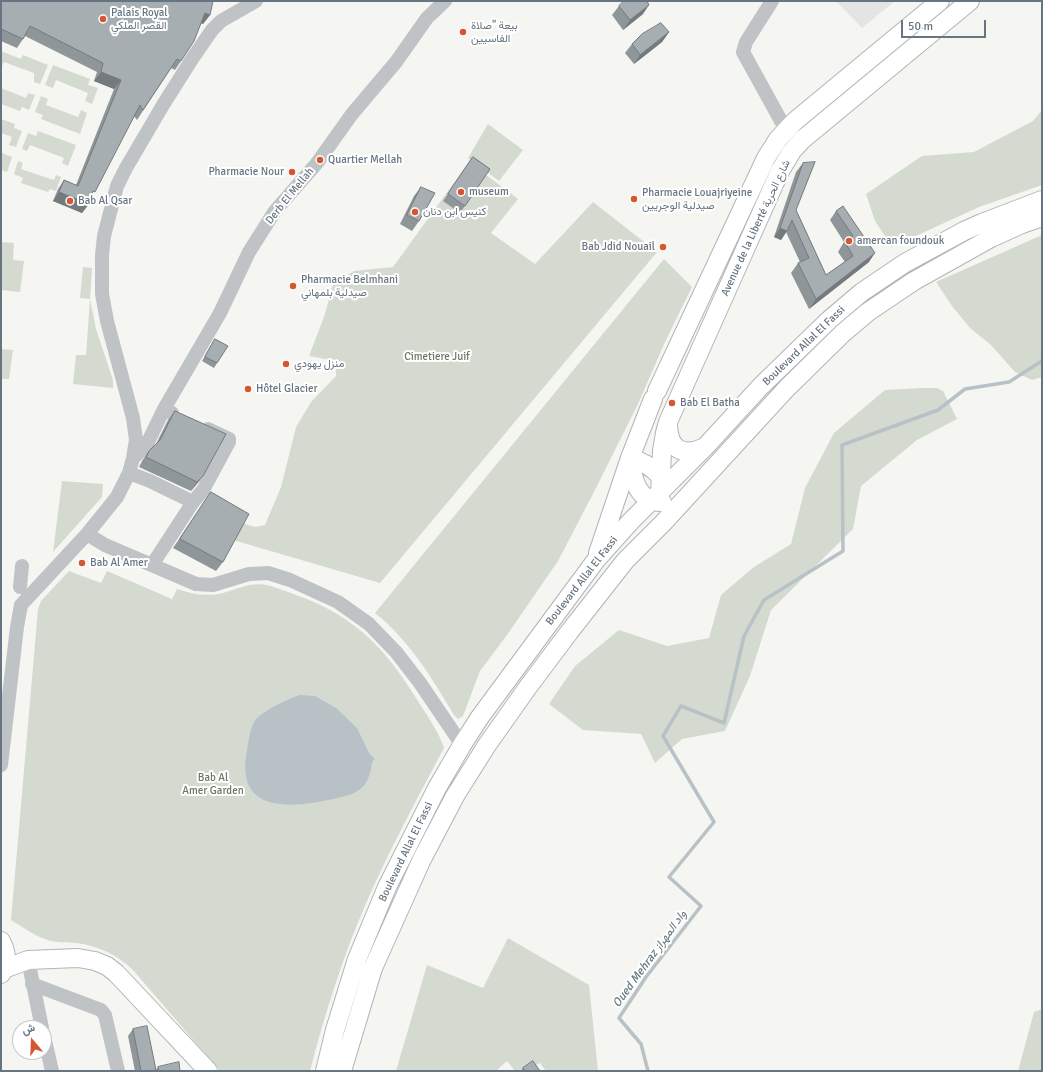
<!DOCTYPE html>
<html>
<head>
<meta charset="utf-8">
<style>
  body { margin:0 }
  #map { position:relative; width:1043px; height:1072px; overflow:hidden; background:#f5f5f2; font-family:Signika,Vazirmatn,sans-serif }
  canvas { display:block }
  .frame { position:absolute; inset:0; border:2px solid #667581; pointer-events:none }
  .north { position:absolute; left:12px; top:1020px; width:40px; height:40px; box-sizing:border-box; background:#fff; border:1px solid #c2c8cd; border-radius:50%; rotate:341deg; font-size:11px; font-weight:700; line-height:16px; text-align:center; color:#667581 }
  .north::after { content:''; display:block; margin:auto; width:14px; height:18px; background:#d55732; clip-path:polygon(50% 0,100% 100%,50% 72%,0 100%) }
  .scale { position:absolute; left:901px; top:20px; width:85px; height:18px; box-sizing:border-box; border:2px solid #667581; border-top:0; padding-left:5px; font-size:12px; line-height:14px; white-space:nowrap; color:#667581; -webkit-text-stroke:3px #fff; paint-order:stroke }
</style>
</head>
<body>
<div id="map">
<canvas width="1043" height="1072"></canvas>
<div class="frame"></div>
<div class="north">ش</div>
<div class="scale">50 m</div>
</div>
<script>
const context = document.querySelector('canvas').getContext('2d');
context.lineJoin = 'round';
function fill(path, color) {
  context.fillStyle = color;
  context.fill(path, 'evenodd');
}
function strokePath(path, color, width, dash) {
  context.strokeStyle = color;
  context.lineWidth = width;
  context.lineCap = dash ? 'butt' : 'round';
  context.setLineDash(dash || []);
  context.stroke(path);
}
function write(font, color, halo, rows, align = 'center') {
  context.font = font + ' Signika,Vazirmatn,sans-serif';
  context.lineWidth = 4;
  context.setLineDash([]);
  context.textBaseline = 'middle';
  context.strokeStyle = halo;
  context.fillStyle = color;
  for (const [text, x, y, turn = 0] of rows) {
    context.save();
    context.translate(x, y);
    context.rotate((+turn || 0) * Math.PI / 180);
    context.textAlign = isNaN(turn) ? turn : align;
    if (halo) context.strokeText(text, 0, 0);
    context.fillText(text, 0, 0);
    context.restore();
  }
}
fill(new Path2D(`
  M836,1h59l-33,27z`), '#e3e4e3');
fill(new Path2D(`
  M1,51l20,8 2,-4 25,10 -8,19 -6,-2v-9l-30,-11 -3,6z
  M53,65l37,14 -2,6 10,3 -6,16 -7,-3 3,-8 -32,-13 -3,8 -8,-3z
  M1,88l25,10 2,-5 7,2 -6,15 -7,-3 -2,4 -19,-7z
  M41,96l7,3 -2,6 32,12 3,-7 6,3 -7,21 -39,-15 2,-4 -8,-3z
  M1042,110v75l-63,22 -87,40 -17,-26 -9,-27 56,-38 52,-4 59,-31z
  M1,119l14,5 -1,4 8,3 -6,16 -7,-2 3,-8 -11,-4z
  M488,124l35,26 -24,31 -31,-23z
  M38,131l38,14 -8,21 -6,-3 2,-5 -34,-13 -3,6 -5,-2 6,-16 8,3z
  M2,153l10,4 -5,15 -6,-2v-13z
  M18,161l5,2 -2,6 33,11 2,-5 5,2 -5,14 -6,-2 -2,3 -27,-9 2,-5 -9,-4z
  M469,162l49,37 -27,34 44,31 58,-62 64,50 -277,331 -147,-43 9,-17 13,4 10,-2 16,-38 15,-60 15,-25 25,-26v-15l-27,-5 15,-39 9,-33 21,-13 39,-4z
  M1042,235v142l-10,3 -17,-8 -24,-27 -21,-17 -18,-22 -16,-24z
  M1,242l13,1 -1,17 11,1 -4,31 -19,-2z
  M664,259l28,28 -27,55 -27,62 -43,86 -37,71 -51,74 -27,36 -17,45 -5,3 -4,-4c-22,-37 -45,-75 -79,-102z
  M83,267l9,1 -2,31 6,30 17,51v8l-40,-4 3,-29h10l4,-56 -10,-1z
  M1,349l12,1 -4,29h-8z
  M920,388h17l6,3 14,28 -40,21 -56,46 -8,43 -82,81 -21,66 -25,55 -43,8 -27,24 -14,-29 -58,-4 -34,-26 26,-38 44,-36 48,16 42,-8 12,-43 33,-28 37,-23 14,-56 29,-55 51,-43z
  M62,481l41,3 -1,13 -49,55z
  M69,571l32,12 6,-12 65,28 5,-10c15,5 30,8 46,4 18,-5 29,-12 48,-7 20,7 41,14 59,24 39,21 63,51 86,88 10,16 22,32 28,50 -27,51 -54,101 -77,153 -24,55 -42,112 -57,170h-90l-87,-101c-17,-16 -34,-24 -57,-27 -8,-1 -17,0 -25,-2 -15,-4 -27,-13 -40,-21l27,-311 3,-8z
  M508,938l81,47 9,86h-52l-6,-8 -17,8h-8l-8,-10 -11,10h-100l31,-106 56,23z
  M1042,1009v62h-24l16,-59z`), '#d5dad1');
fill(new Path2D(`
  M300,695l15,1 21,12 21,20 12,25 6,6c-4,3 -3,6 -4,10 -2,10 -6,18 -15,23 -9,5 -33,9 -44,11 -42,6 -75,-2 -65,-53 2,-11 3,-24 10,-32 10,-9 30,-19 43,-23z`), '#b8c2c6');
strokePath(new Path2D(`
  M648,1071l-7,-27 -22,-26 27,-41 55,-71 -32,-29 45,-55 -51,-86 18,-30 43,17 20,-87 20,-36 79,-49 -1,-106 96,-35 27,-21 44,-7 33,-21`), '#b8c2c6', 3.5);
const major = new Path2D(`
  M657,391l109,-233 12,-19 17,-18 145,-120
  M668,425c1,25 15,32 37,22
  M630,458c13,3 22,9 31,19
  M630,459c3,20 7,43 32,43
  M660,496l2,-45 3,-18 3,-11 112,-251 12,-20 10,-11 168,-139
  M598,553l32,-95 23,-59
  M1,941c6,11 7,23 0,33
  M4,969l24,-9 50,-2 17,3 12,5 9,7 92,98
  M325,1071l10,-41 22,-71 30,-72 50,-99 25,-43 18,-28 116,-157 34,-38 75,-75 56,-61 68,-66 33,-28 43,-29 59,-32 18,-8 60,-23
  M342,1071l31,-103 49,-109 33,-63 32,-51 41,-58 42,-56 55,-70 38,-38 124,-135 56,-55 25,-21 46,-31 77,-43 31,-14 20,-7`);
strokePath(major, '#b0b5b8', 20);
strokePath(new Path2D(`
  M772,1l-26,41 -3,10 43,78
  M164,409l56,-96 29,-61 26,-41 42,-48 35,-49 44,-52 31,-44 18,-17
  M133,458l13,-12 18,-37 8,4
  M129,473l21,8 43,21
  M87,534l18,11 91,39 17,1 36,-11 19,-1 22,7 48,22 31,22 27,28 24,31 42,62
  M152,565l41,-63 10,-12 26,-48v-3l-2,-1 -19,-9
  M20,587l2,-21
  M1,765l16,-138 4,-22 66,-71 30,-37 12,-24 4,-15 3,-18 -3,-22 -26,-97 -5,-27v-39l2,-19 13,-50 9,-18 37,-63 29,-46 20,-29 9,-9 35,-20
  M28,960l14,68
  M32,984l69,26 4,5 13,56
  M44,1036l8,35`), '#bfc3c6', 14);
strokePath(major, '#fff', 18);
fill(new Path2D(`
  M1,1l209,14 -7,9 -2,-1 -20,38 -6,9 -4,-2 -34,52 -3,-4 -43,80 -2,8 -7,9 -29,-12 5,-12 6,-9 12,5 38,-96 -20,-8 3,-9 -72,-36 -8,12 -16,-7z
  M619,6l24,8 -20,16 -11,-15z
  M669,32l-7,10 -28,22 -9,-11 7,-9z
  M473,157l17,12 -30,44 -17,-12z
  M803,163l-7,47 30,65 19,-13 -7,-10 6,-10 -14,-22 6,-9 7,-5 26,56 -60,47 -18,-36 7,-10 2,-1 -14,-30 -5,8 -7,-3 22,-65z
  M421,187l-2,34 -7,10 -12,-7 14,-28z
  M215,339l2,24 -3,5 -12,-7z
  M175,411l28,65 -12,15 -52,-24 3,-6 7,-10 7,-7 12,-24z
  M211,492l12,70 -7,9 -43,-23z
  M133,1029l22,42h-20l-7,-35z
  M158,1067l22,4h-25z
  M523,1068l17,3h-19z`), '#8f9699');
fill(new Path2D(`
  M649,5l-6,9 -20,16 7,-10z
  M205,13l5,2 -7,9 -5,-2z
  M669,32l-7,10 -28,22 6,-9z
  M101,72l20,8 -7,9 -20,-8z
  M59,192l30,12 -7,9 -29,-12z
  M780,228l7,3 -6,9 -7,-3z
  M875,253l-6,9 -60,47 7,-10z
  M203,476l-7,9 -5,6 6,-9z`), '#747a7d');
const building = new Path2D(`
  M1,1h212l-3,14 -5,-2 -11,28 -13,20 -4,-2 -34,51 -3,-5 -45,87 -2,-1 -4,13 -30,-12 5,-12 14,6 43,-106 -20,-8 2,-9 -73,-37 -7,13 -22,-10z
  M624,1h23l2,4 -19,15 -11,-14z
  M661,23l8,9 -29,23 -8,-11 10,-10z
  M473,157l17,12 -25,37 -17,-12z
  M815,162l-19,48 30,65 27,-19 -8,-14 8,-6 -17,-25 7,-5 32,47 -59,46 -18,-36 11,-5 -17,-38 -5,11 -7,-3 23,-65z
  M421,187l14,6 -16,28 -12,-6z
  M215,339l13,7 -11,17 -12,-6z
  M175,411l51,23 -23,42 -6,6 -51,-25 3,-6 11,-11z
  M211,492l38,22 -26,48 -43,-23z
  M147,1026l9,44 -6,1h-9l-8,-42z
  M533,1061l7,10h-15l-2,-3z
  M179,1062l1,9h-21l-1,-4z`);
fill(building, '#a6aeb2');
strokePath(building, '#747a7d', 1);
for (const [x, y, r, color] of [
  [103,19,4,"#d55732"],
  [463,32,4,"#d55732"],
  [320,160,4,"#d55732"],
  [292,172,4,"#d55732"],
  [461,192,4,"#d55732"],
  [634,199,4,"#d55732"],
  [70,201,4,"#d55732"],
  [415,212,4,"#d55732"],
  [849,241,4,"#d55732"],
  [663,247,4,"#d55732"],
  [293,286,4,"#d55732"],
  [286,364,4,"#d55732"],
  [248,389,4,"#d55732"],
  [672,403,4,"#d55732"],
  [82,563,4,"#d55732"]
]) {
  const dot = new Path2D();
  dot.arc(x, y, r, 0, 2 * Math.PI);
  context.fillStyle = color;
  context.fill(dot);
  strokePath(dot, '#fff', 1.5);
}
write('11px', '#667581', '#fff', [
  ["Palais Royal",111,13],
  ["القصر الملكي",111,26],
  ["بيعة \"صلاة",471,26],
  ["الفاسيين",471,39],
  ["Quartier Mellah",328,160],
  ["Pharmacie Nour",284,172,"right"],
  ["museum",469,192],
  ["Pharmacie Louajriyeine",642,193],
  ["صيدلية الوجريين",642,206],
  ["Bab Al Qsar",78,201],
  ["كنيس ابن دنان",423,212],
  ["amercan foundouk",857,241],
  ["Bab Jdid Nouail",655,247,"right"],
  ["Pharmacie Belmhani",301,280],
  ["صيدلية بلمهاني",301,293],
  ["منزل يهودي",294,364],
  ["Hôtel Glacier",256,389],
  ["Bab El Batha",680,403],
  ["Bab Al Amer",90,563]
], 'left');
write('11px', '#667581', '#fff', [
  ["Derb El Mellah",290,196,-51],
  ["Avenue de la Liberté شارع الحرية",756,228,-65],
  ["Boulevard Allal El Fassi",804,346,-44],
  ["Boulevard Allal El Fassi",582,581,-52],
  ["Boulevard Allal El Fassi",406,852,-64]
]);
write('11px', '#697865', '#fff', [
  ["Cimetiere Juif",437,357],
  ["Bab Al",213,778],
  ["Amer Garden",213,791]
]);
write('italic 12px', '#63777e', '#fff', [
  ["Oued Mehraz واد المهراز",650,959,-54]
]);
</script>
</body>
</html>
